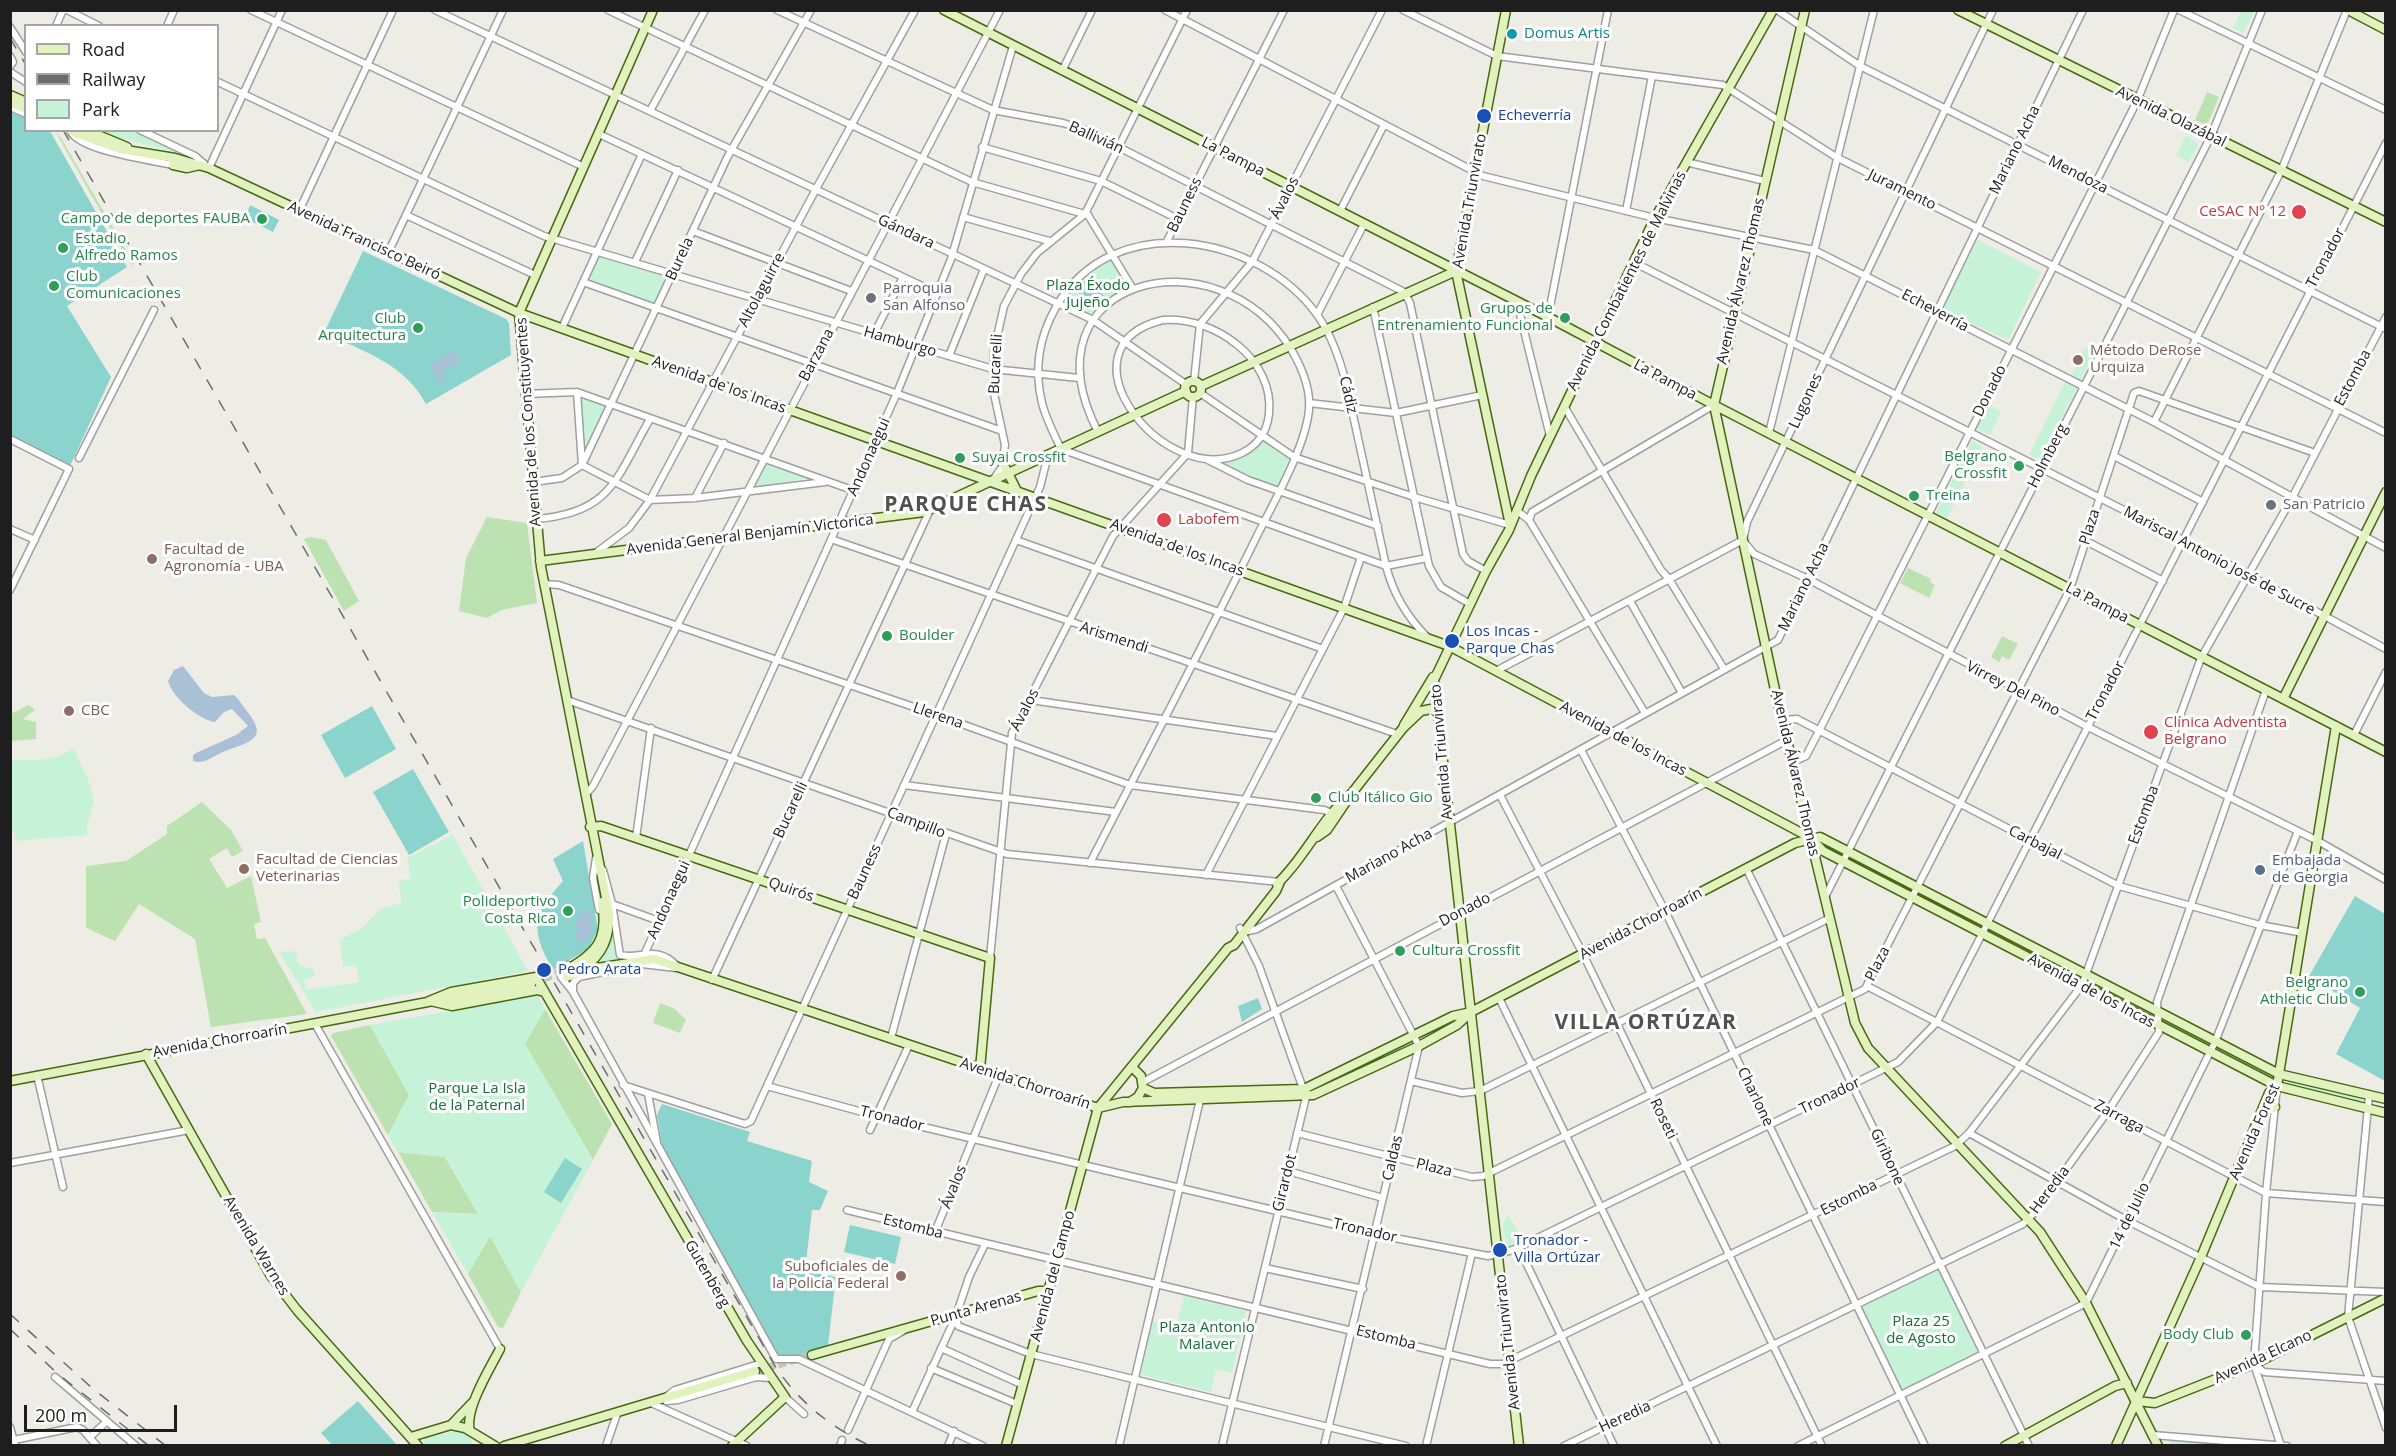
<!DOCTYPE html>
<html>
<head>
<meta charset="utf-8">
<style>
  body { margin:0 }
  #map { position:relative; width:2396px; height:1456px; overflow:hidden; background:#eeede5; font-family:"Open Sans",sans-serif }
  canvas { display:block }
  .frame { position:absolute; inset:0; border:12px solid #1e1e1e; pointer-events:none }
  .legend { position:absolute; left:24px; top:24px; width:195px; height:108px; box-sizing:border-box; background:#fff; border:2px solid #a5a5a5; margin:0; padding:8px 10px; list-style:none; font-size:18px; color:#1e1e1e }
  .legend li { display:flex; align-items:center; gap:12px; height:30px }
  .legend b { width:30px; border:2px solid #a5a5a5 }
  .scale { position:absolute; left:24px; top:1405px; width:153px; height:27px; box-sizing:border-box; border:3px solid #1e1e1e; border-top:0; padding-left:8px; font-size:18px; line-height:21px; white-space:nowrap; color:#1e1e1e; -webkit-text-stroke:4px #fff; paint-order:stroke }
</style>
</head>
<body>
<div id="map">
<canvas width="2396" height="1456"></canvas>
<div class="frame"></div>
<ul class="legend">
<li><b style="height:8px;background:#e1f2be"></b>Road</li>
<li><b style="height:8px;background:#6c6c6c"></b>Railway</li>
<li><b style="height:16px;background:#c6f3d7"></b>Park</li>
</ul>
<div class="scale">200 m</div>
</div>
<script>
const context = document.querySelector('canvas').getContext('2d');
context.lineJoin = 'round';
function fill(path, color) {
  context.fillStyle = color;
  context.fill(path, 'evenodd');
}
function strokePath(path, color, width, dash) {
  context.strokeStyle = color;
  context.lineWidth = width;
  context.lineCap = dash ? 'butt' : 'round';
  context.setLineDash(dash || []);
  context.stroke(path);
}
function write(font, color, halo, rows, align = 'center') {
  context.font = font + ' "Open Sans",sans-serif';
  context.lineWidth = 6;
  context.setLineDash([]);
  context.textBaseline = 'middle';
  context.strokeStyle = halo;
  context.fillStyle = color;
  for (const [text, x, y, turn = 0] of rows) {
    context.save();
    context.translate(x, y);
    context.rotate((+turn || 0) * Math.PI / 180);
    context.textAlign = isNaN(turn) ? turn : align;
    if (halo) context.strokeText(text, 0, 0);
    context.fillText(text, 0, 0);
    context.restore();
  }
}
fill(new Path2D(`
  M2207,92l12,5 -12,28 -12,-5z
  M55,131l6,7 73,126 -3,1z
  M487,517l40,6 10,80 -36,7 -14,8 -28,-7 7,-53z
  M310,537l16,3 33,61 -15,10 -40,-72z
  M1908,568l23,11 -1,3 5,3 -6,13 -29,-15z
  M2002,636l16,8 -9,16 -7,-4 -3,6 -8,-5z
  M28,705l7,5 -12,9 13,3v17l-25,2v-27z
  M202,802l29,28 12,21 -11,6 -5,-9 -18,11 18,29 24,-12 10,46 -7,2 3,15 8,-1 42,76 -96,13 -16,-88 -56,-35 -24,37 -29,-13v-62l40,-5 41,-27v-8z
  M660,1003l15,6 11,11 -6,13 -27,-10z
  M545,1009l67,115 -19,36 -68,-116z
  M370,1025l39,70 -21,40 -57,-99 2,-3z
  M398,1152l47,5 33,57 -46,-2z
  M490,1236l31,56 -18,36 -5,-1 -30,-53z`), '#bbe2b0');
fill(new Path2D(`
  M2241,11h14l-12,22 -10,-5z
  M93,131h40l53,24z
  M2186,135l12,9 -9,18 -13,-6z
  M1978,240l63,32 -33,68 -64,-29 -1,-4z
  M603,255l64,21 -11,28 -64,-22 -3,-4 10,-21z
  M1112,259l15,27 -22,15 -13,15 -29,-16 21,-25z
  M2085,348l9,5 -14,28 -9,-4z
  M2065,382l12,5 -37,73 -11,-5z
  M578,395l29,11 -24,52z
  M1987,404l14,8 -11,23 -14,-7z
  M1264,441l25,16 -10,27 -4,3 -57,-23 1,-4 25,-6z
  M1972,441l11,6 -36,71 -11,-5z
  M766,464l43,14 -55,9z
  M74,748c6,15 17,34 19,50 1,14 -8,24 -6,37l-71,6 -2,-9 -3,-1v-71c22,0 44,2 63,-12z
  M453,835l75,136 -212,41 -37,-60 16,-1 4,14 14,4 2,7 -11,3 3,11 52,-8 -3,-17 -13,2 -3,-27 23,-13 19,-19 20,-5 -4,-21 13,-4 -4,-20z
  M613,926l3,16 -4,1 5,19 -16,1 -2,-4 9,-14z
  M1994,932l85,42 -1,3 -3,1 -81,-41z
  M537,995l8,14 -20,35 68,116 -72,132 -31,-56 -22,38 -36,-62 46,2 -32,-57 -48,-5 -10,-17 21,-40 -39,-70z
  M1409,1042l2,4 -98,45 1,-3z
  M2289,1080l73,19v3l-2,3 -72,-19z
  M1508,1214l15,28 -15,6 -6,-22z
  M1938,1268l42,87 -78,37 -40,-85z
  M1184,1296l62,15 -14,62 -16,-4 -5,23 -70,-17 12,-54 24,5z
  M461,1430l7,3 4,8 -2,5 -45,-1 -1,-2v-4z
  M2173,1438l74,7 -80,1z`), '#c6f3d7');
fill(new Path2D(`
  M10,112l15,6 1,12 24,1 77,136 -60,39 44,71 -41,89 -59,-31z
  M250,205l29,15 -6,12 -28,-14z
  M363,251l143,68 3,4 2,32 -85,49c-21,-40 -63,-53 -102,-71z
  M1088,278l18,20 -13,12 -18,-21z
  M372,706l24,43 -51,29 -24,-43z
  M413,769l36,63 -40,23 -36,-63z
  M583,841l15,89 -10,19 -35,21c-23,-40 -21,-55 10,-89l-10,-22z
  M2355,896l30,18v167l-49,-27 24,-46 -51,-32z
  M1258,998l4,11 -20,13 -4,-16z
  M662,1104l88,28 -3,9 65,20 -3,21 19,9 -8,19h-8l-7,61 31,6 -8,68c-14,5 -34,16 -49,11l-116,-206 -6,-35z
  M565,1158l17,11 -21,34 -17,-11z
  M850,1225l51,12 -6,27 -51,-12z
  M358,1401l39,44h-65l-11,-12z`), '#8bd4cd');
fill(new Path2D(`
  M454,351l6,11 -18,10 4,8 -6,4 -10,-19z
  M183,666l21,27 8,4 22,-2c5,4 8,10 12,15 25,30 2,32 -23,42 -10,4 -19,13 -30,9v-6l3,-2 40,-18 12,-9 -16,-17 -8,3 -9,10c-16,-2 -43,-25 -47,-41l6,-11z
  M585,909l8,5 -5,8 7,5 -8,13 -7,1 -5,-4 -1,-5 8,-2 -8,-5z`), '#aac0d7');
strokePath(new Path2D(`
  M532,980l10,-1 24,-9
  M755,1371l57,-16`), '#c4c4bd', 8, [8, 4]);
const street = new Path2D(`
  M67,10l32,16
  M251,10l333,157
  M435,10l658,310 94,65
  M608,10l364,172 116,33 45,74
  M777,10l216,100 70,13 22,7 319,162 6,11 53,251 5,7 18,10
  M1165,10l318,166 172,42 159,32 340,172 232,126
  M1403,10l94,46 226,29 113,72 550,276
  M1777,10l83,56 526,263
  M2179,10l207,100
  M56,26l7,-16
  M167,26l7,-16
  M10,27l16,25
  M10,56l3,6 -3,4
  M1062,71l30,-61
  M10,72l16,10
  M218,82l326,154 449,133 86,9
  M10,107l16,7
  M650,111l55,-101
  M140,130l55,26 14,12 73,-158
  M70,131c11,20 80,29 103,34
  M599,134l338,159
  M982,147l119,34 77,38
  M1686,162l79,19
  M299,211l94,-201
  M1340,211l44,-86
  M1626,211l26,-135
  M406,215l129,60
  M963,217l86,24
  M693,231l158,60
  M1167,241l117,-231
  M388,253l115,-243
  M635,262l43,-92
  M1633,262l550,278 203,109
  M583,282l419,149
  M1517,302l33,134
  M1373,307l56,259 12,21 29,17
  M1317,315l47,-91
  M1548,317l60,-307
  M1163,320c51,-4 112,39 106,94 -2,18 -11,31 -27,39 -79,38 -189,-107 -79,-133z
  M562,328l80,-174
  M874,334l29,-57
  M949,356l35,-87
  M1194,381l6,-57 52,-62 130,-252
  M577,392l5,73 68,35 45,-2 130,-16
  M1200,393l94,64 120,40 96,28
  M525,394l52,-2 278,99
  M1309,403l87,10 86,-18
  M1564,406l97,164 8,9 55,90
  M2154,422l127,-251 66,-161
  M1769,433l105,-423
  M10,439l59,30 -59,121
  M2114,456l89,46
  M79,458l75,-148
  M1208,460l40,20 130,46
  M995,477l7,-10 3,-22 -12,-56 1,-39 10,-44 17,-32 16,-21 48,-39 102,-204
  M533,482l29,-4 20,-13 146,-309 83,-146
  M695,498l29,-55
  M1516,510l13,10 116,193
  M536,519c76,-6 80,-41 114,-100
  M1529,520l3,-8 182,-107
  M10,529l25,11
  M831,539l566,195
  M1016,540l307,109
  M2086,541l77,40
  M1745,543l9,11 54,25 280,148 230,114 68,39
  M597,552l32,-24 21,-28 166,-311 99,-179
  M1427,558l-41,8 -325,-117c-7,-15 -15,-30 -19,-46 -8,-33 -3,-66 14,-96 56,-99 203,-74 262,9 14,20 22,44 28,67l40,183c7,27 21,51 41,71
  M544,584l15,1 378,130 193,70 194,25 11,4
  M1630,601l52,92
  M1496,671l247,-131 4,-18 246,-512
  M567,700l440,154 272,28
  M1031,700l246,36
  M1782,720l15,-1 322,167 141,39 43,8
  M2354,735l32,-63
  M1581,750l84,161 260,535
  M1793,762l13,-6 13,-25 318,-630 37,-91
  M904,785l212,27
  M585,795l8,-9 407,-776
  M1500,795l83,159 239,492
  M636,838l15,-110
  M596,858l-3,20 6,32
  M1090,863c55,-107 111,-213 164,-321 18,-37 51,-93 55,-132 2,-21 -8,-44 -18,-61 -73,-119 -272,-72 -193,83
  M1746,868l283,578
  M603,870l9,34 8,51c20,5 37,-11 57,11
  M1206,875l138,-267 17,-51
  M1825,897l386,-761 51,-126
  M612,904l47,17
  M1244,932l13,-3 521,-289 305,-630
  M645,953l252,-560 54,-134 62,-213
  M990,958l22,-225 101,-197 75,-83 5,-57
  M642,964l34,4
  M568,965l-6,5 -1,7 12,15 203,367h23l184,87
  M712,980l218,-470
  M1867,986l399,207 120,9
  M573,992v-9l6,-6 47,-10
  M1499,998l218,448
  M315,1024l185,325
  M891,1038l55,-204
  M37,1075l26,112
  M1411,1081l51,12 18,-2 350,-173
  M1143,1082l644,-342
  M623,1085l122,39 6,-3 289,-634 8,-32
  M767,1086l110,30 497,118 114,22 25,-6 385,-188 39,-40 449,-879
  M2277,1086l-11,107 -12,171 27,82
  M648,1094l9,48
  M2369,1096l-21,221 38,111
  M870,1130l39,-85
  M1297,1133l175,44 11,-1 382,-187 205,-400 64,-196 5,-2 176,62
  M1969,1133l159,88 132,66 126,5
  M10,1163l179,-33
  M1288,1171l95,27
  M847,1210l643,154h13l452,-218 14,-13 113,-148 119,-327 91,-160 94,-181
  M935,1232l64,-157
  M1519,1248l95,198
  M1265,1268l98,21
  M956,1316l2,10 73,28 375,92
  M941,1348l82,37
  M2255,1365l9,7 122,9
  M931,1368l86,36
  M55,1377l81,69
  M667,1396l8,-6 87,-27
  M785,1397l19,17
  M666,1401l12,-1 78,-23 15,1
  M651,1403l96,43
  M912,1412l44,-96 13,-39 16,-33
  M10,1427l5,19
  M848,1430l41,-91 14,-8
  M2153,1435l134,11
  M90,1437l16,-15
  M14,1440l63,-13 6,3 14,16
  M606,1446l11,-32
  M840,1446l2,-6
  M948,1446l6,-15
  M1119,1446l81,-346
  M1222,1446l84,-349 -47,-131 -19,-38
  M1324,1446l95,-400 -83,-160
  M1426,1446l46,-193
  M1564,1446l459,-222 13,-13 72,-100 51,-79 -2,-30 109,-312
  M1798,1446l288,-143 129,-261 83,-211`);
const secondary = new Path2D(`
  M944,10l604,307 166,88 672,347
  M1506,10l-50,261 54,254
  M1805,10l-91,395 63,294 78,324 13,25 172,184 46,71 72,143
  M1958,10l428,212
  M2348,10l38,20
  M10,95l16,7
  M10,102l16,7
  M86,130l41,17
  M73,132l47,17 55,9 34,10 310,145 930,333 362,192 12,13 454,235 109,27
  M173,165l14,3 13,-3
  M1185 389a8 8 0 1 1 16 0a8 8 0 1 1-16 0Z
  M1201,386l255,-115
  M1003,463l14,28
  M540,561l384,-49 262,-121
  M2283,699l103,-207
  M1404,725l29,-48
  M590,827l11,-1 389,132 -10,111
  M1317,837l10,-7 25,-37 51,-65 18,-17 15,-3
  M1277,884c29,-27 44,-66 75,-91
  M582,969c21,-14 28,-32 27,-56l-68,-346 -22,-254 134,-303
  M566,970c32,-18 42,-31 36,-68
  M567,977l30,-9 57,-9 444,149 25,-6 190,-7 106,-49 38,-21 14,-13 324,-169 25,-6 459,237 107,25
  M442,1000l89,-16
  M429,1001l22,-9 85,-15 211,364 38,56 -53,49
  M430,1001l22,5 85,-16 7,2
  M146,1054l125,222 26,34 121,136
  M10,1081l423,-80
  M1143,1088l11,5 150,-4 149,-73 18,-4
  M1130,1102l8,-5 5,-9 -2,-12 -9,-9
  M2263,1112l12,-5
  M812,1355l226,-64h10
  M2137,1401l18,2 99,-39 132,-66
  M451,1425l14,3 30,18
  M470,1431c-6,-21 20,-63 30,-82
  M411,1437l40,-12 22,-23
  M504,1446l251,-75
  M1006,1446l92,-338 130,-160 6,-3 42,-54 4,-9
  M1519,1446l-85,-766 52,-109 23,-41 22,-54 124,-258 118,-208
  M2005,1446l110,-60 12,-3
  M2116,1446l85,-189 68,-164 8,-7 59,-360`);
strokePath(street, '#9f9f9f', 9);
strokePath(secondary, '#466911', 11);
strokePath(street, '#fff', 6);
strokePath(secondary, '#e1f2be', 8);
strokePath(new Path2D(`
  M10,38l16,27
  M63,130l712,1236c24,36 56,62 96,80
  M10,1314l82,74 74,58
  M10,1329l48,45 91,72`), '#6c6c6c', 1.5, [12, 12]);
for (const [x, y, r, color] of [
  [1512,34,6,"#0f9aa8"],
  [1484,116,8,"#1a4fb4"],
  [2299,212,8,"#e0444e"],
  [262,219,6,"#2e9e5b"],
  [63,248,6,"#2e9e5b"],
  [54,286,6,"#2e9e5b"],
  [871,298,6,"#6b7280"],
  [1565,318,6,"#2e9e5b"],
  [418,328,6,"#2e9e5b"],
  [2078,360,6,"#8d6e63"],
  [960,458,6,"#2e9e5b"],
  [2019,466,6,"#2e9e5b"],
  [1914,496,6,"#2e9e5b"],
  [2271,505,6,"#6b7280"],
  [1164,520,8,"#e0444e"],
  [152,559,6,"#8d6e63"],
  [887,636,6,"#2e9e5b"],
  [1452,641,8,"#1a4fb4"],
  [69,711,6,"#8d6e63"],
  [2151,732,8,"#e0444e"],
  [1316,798,6,"#2e9e5b"],
  [244,869,6,"#8d6e63"],
  [2260,870,6,"#5c6f8a"],
  [568,911,6,"#2e9e5b"],
  [1400,951,6,"#2e9e5b"],
  [544,970,8,"#1a4fb4"],
  [2360,992,6,"#2e9e5b"],
  [1500,1250,8,"#1a4fb4"],
  [901,1276,6,"#8d6e63"],
  [2246,1335,6,"#2e9e5b"]
]) {
  const dot = new Path2D();
  dot.arc(x, y, r, 0, 2 * Math.PI);
  context.fillStyle = color;
  context.fill(dot);
  strokePath(dot, '#fff', 2);
}
write('15px', '#0d838f', '#fff', [
  ["Domus Artis",1524,34]
], 'left');
write('15px', '#164399', '#fff', [
  ["Echeverría",1498,116],
  ["Los Incas -",1466,632],
  ["Parque Chas",1466,649],
  ["Pedro Arata",558,970],
  ["Tronador -",1514,1241],
  ["Villa Ortúzar",1514,1258]
], 'left');
write('15px', '#1e1e1e', '#fff', [
  ["Avenida Olazábal",2171,117,26],
  ["Ballivián",1096,138,24],
  ["Mariano Acha",2015,150,-64],
  ["La Pampa",1233,157,27],
  ["Mendoza",2078,175,27],
  ["Juramento",1902,190,26],
  ["Ávalos",1285,198,-63],
  ["Avenida Triunvirato",1470,201,-80],
  ["Bauness",1185,205,-64],
  ["Gándara",906,232,25],
  ["Avenida Francisco Beiró",364,241,25],
  ["Tronador",2326,258,-62],
  ["Burela",680,259,-65],
  ["Avenida Combatientes de Malvinas",1627,281,-63],
  ["Avenida Álvarez Thomas",1741,281,-77],
  ["Altolaguirre",762,290,-62],
  ["Echeverría",1935,311,28],
  ["Hamburgo",900,342,16],
  ["Barzana",817,355,-62],
  ["Bucarelli",996,364,-87],
  ["Estomba",2353,378,-62],
  ["La Pampa",1665,380,28],
  ["Avenida de los Incas",719,385,20],
  ["Donado",1990,391,-63],
  ["Cádiz",1348,395,77],
  ["Lugones",1806,401,-65],
  ["Avenida de los Constituyentes",529,422,-94],
  ["Holmberg",2048,456,-63],
  ["Andonaegui",869,457,-66],
  ["Plaza",2090,527,-72],
  ["Avenida General Benjamín Victorica",750,535,-7],
  ["Avenida de los Incas",1177,548,20],
  ["Mariscal Antonio José de Sucre",2219,561,28],
  ["Mariano Acha",1804,587,-64],
  ["La Pampa",2097,603,28],
  ["Arismendi",1114,638,18],
  ["Virrey Del Pino",2013,689,27],
  ["Tronador",2106,691,-62],
  ["Ávalos",1025,710,-63],
  ["Llerena",938,716,19],
  ["Avenida de los Incas",1623,739,28],
  ["Avenida Triunvirato",1442,752,-95],
  ["Avenida Álvarez Thomas",1795,773,77],
  ["Bucarelli",791,810,-65],
  ["Estomba",2144,815,-70],
  ["Campillo",916,823,21],
  ["Carbajal",2035,843,27],
  ["Mariano Acha",1389,856,-29],
  ["Bauness",865,872,-65],
  ["Quirós",791,890,19],
  ["Andonaegui",669,900,-66],
  ["Donado",1465,910,-28],
  ["Avenida Chorroarín",1641,924,-28],
  ["Plaza",1878,964,-63],
  ["Avenida de los Incas",2091,991,28],
  ["Avenida Chorroarín",220,1041,-10],
  ["Avenida Chorroarín",1025,1084,18],
  ["Tronador",1830,1096,-26],
  ["Charlone",1755,1097,64],
  ["Zarraga",2119,1117,28],
  ["Tronador",892,1119,14],
  ["Roseti",1663,1119,64],
  ["Avenida Forest",2255,1132,-66],
  ["Giribone",1887,1157,65],
  ["Caldas",1393,1158,-77],
  ["Plaza",1434,1168,13],
  ["Girardot",1285,1183,-76],
  ["Ávalos",954,1187,-68],
  ["Heredia",2050,1190,-53],
  ["Estomba",1849,1198,-27],
  ["14 de Julio",2130,1216,-64],
  ["Estomba",913,1227,14],
  ["Tronador",1365,1231,13],
  ["Avenida Warnes",256,1246,59],
  ["Gutenberg",707,1274,60],
  ["Avenida del Campo",1053,1276,-75],
  ["Punta Arenas",976,1309,-16],
  ["Estomba",1386,1338,14],
  ["Avenida Triunvirato",1508,1342,-96],
  ["Avenida Elcano",2263,1357,-25],
  ["Heredia",1625,1417,-25]
]);
write('15px', '#be3a42', '#fff', [
  ["CeSAC Nº 12",2286,212,"right"],
  ["Labofem",1178,520],
  ["Clínica Adventista",2164,723],
  ["Belgrano",2164,740]
], 'left');
write('15px', '#27864d', '#fff', [
  ["Campo de deportes FAUBA",250,219],
  ["Estadio",75,239,"left"],
  ["Alfredo Ramos",75,256,"left"],
  ["Club",66,277,"left"],
  ["Comunicaciones",66,294,"left"],
  ["Grupos de",1553,309],
  ["Entrenamiento Funcional",1553,326],
  ["Club",406,319],
  ["Arquitectura",406,336],
  ["Belgrano",2007,457],
  ["Crossfit",2007,474],
  ["Suyai Crossfit",972,458,"left"],
  ["Treina",1926,496,"left"],
  ["Boulder",899,636,"left"],
  ["Club Itálico Gio",1328,798,"left"],
  ["Polideportivo",556,902],
  ["Costa Rica",556,919],
  ["Cultura Crossfit",1412,951,"left"],
  ["Belgrano",2348,983],
  ["Athletic Club",2348,1000],
  ["Body Club",2234,1335]
], 'right');
write('15px', '#187038', '#fff', [
  ["Plaza Éxodo",1088,286],
  ["Jujeño",1088,303],
  ["Parque La Isla",477,1089],
  ["de la Paternal",477,1106],
  ["Plaza 25",1921,1322],
  ["de Agosto",1921,1339],
  ["Plaza Antonio",1207,1328],
  ["Malaver",1207,1345]
]);
write('15px', '#5b616d', '#fff', [
  ["Parroquia",883,289],
  ["San Alfonso",883,306],
  ["San Patricio",2283,505]
], 'left');
write('15px', '#785e54', '#fff', [
  ["Método DeRose",2090,351],
  ["Urquiza",2090,368],
  ["Facultad de",164,550],
  ["Agronomía - UBA",164,567],
  ["CBC",81,711],
  ["Facultad de Ciencias",256,860],
  ["Veterinarias",256,877],
  ["Suboficiales de",889,1267,"right"],
  ["la Policía Federal",889,1284,"right"]
], 'left');
write('15px', '#4e5e75', '#fff', [
  ["Embajada",2272,861],
  ["de Georgia",2272,878]
], 'left');
context.letterSpacing = '1.5px';
write('bold 21px', '#515151', '#fff', [
  ["PARQUE CHAS",966,505],
  ["VILLA ORTÚZAR",1646,1023]
]);
context.letterSpacing = '0px';
</script>
</body>
</html>
